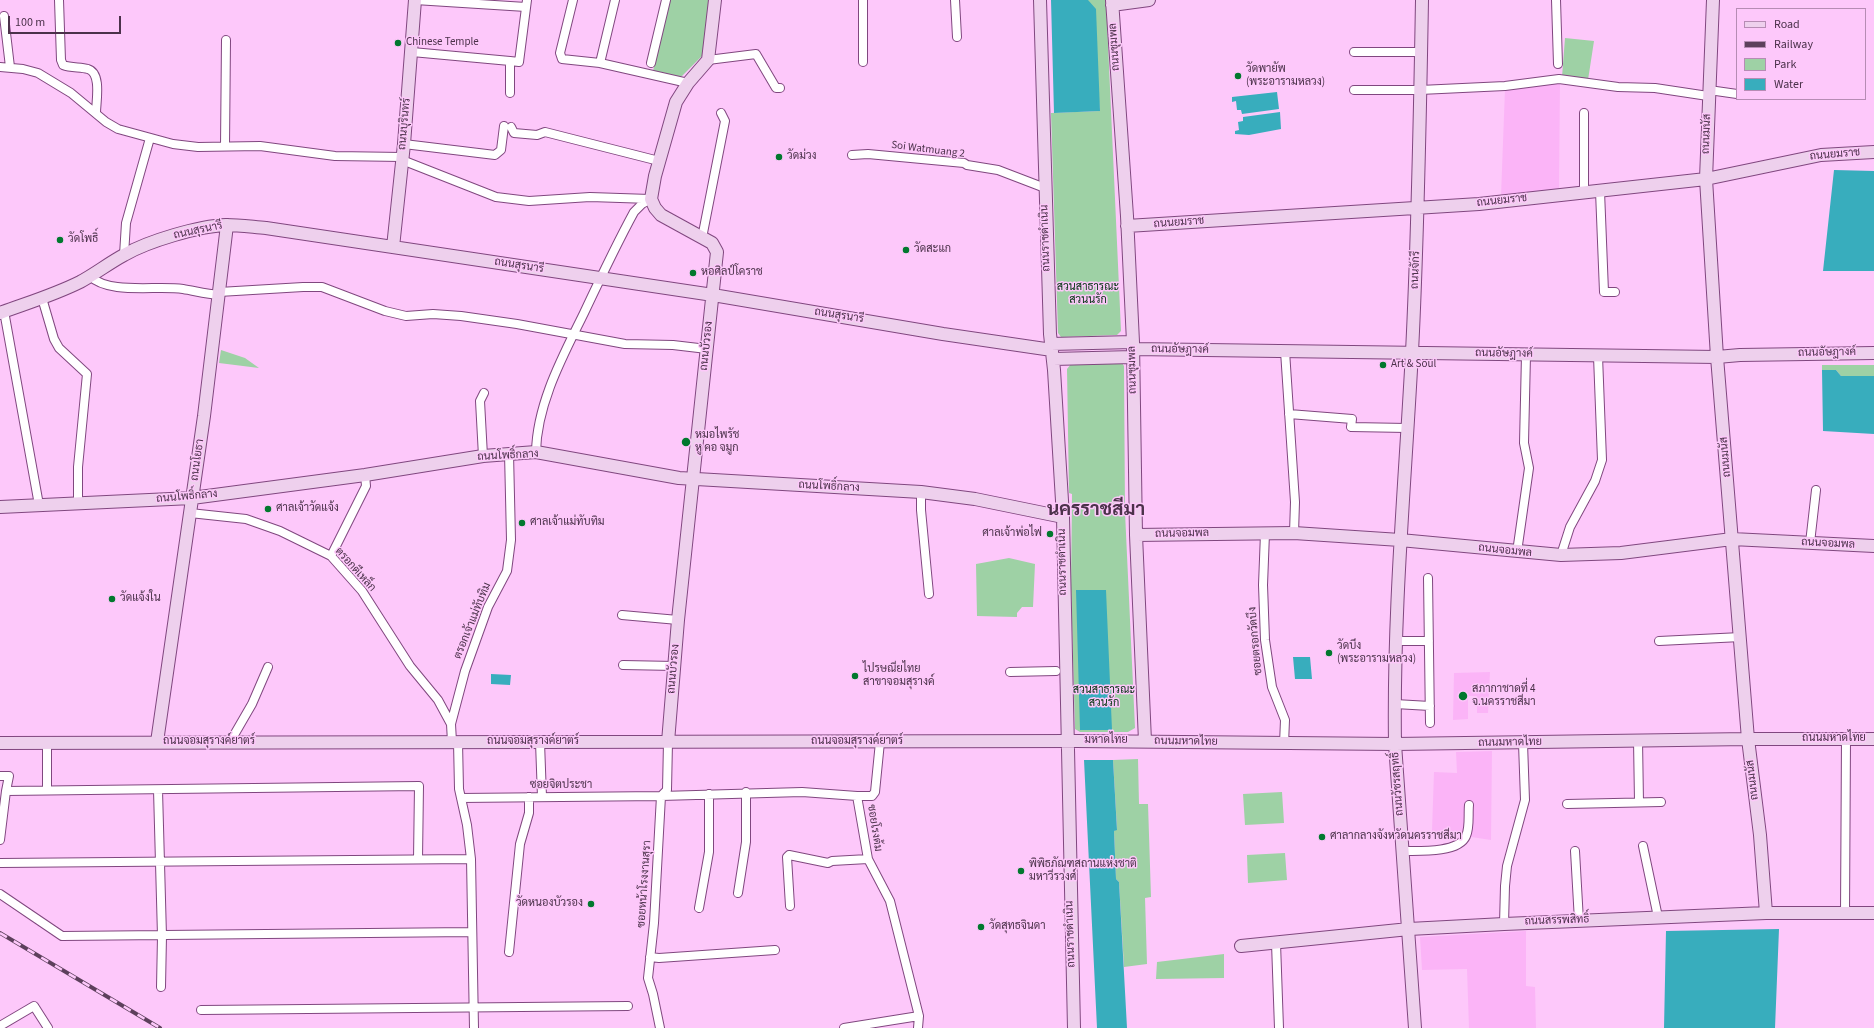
<!DOCTYPE html>
<html>
<head>
<meta charset="utf-8">
<style>
  body { margin:0 }
  #map { position:relative; width:1874px; height:1028px; overflow:hidden; background:#fdc8fa; font-family:"Source Sans 3",sans-serif }
  canvas { display:block }
  .legend { position:absolute; left:1736px; top:8px; width:130px; height:92px; box-sizing:border-box; background:#fdc8fa; border:1px solid #b68cb4; margin:0; padding:5px 7px; list-style:none; font-size:12px; color:#4b314a }
  .legend li { display:flex; align-items:center; gap:8px; height:20px }
  .legend b { width:20px; border:1px solid #b68cb4 }
  .scale { position:absolute; left:8px; top:16px; width:113px; height:18px; box-sizing:border-box; border:2px solid #4b314a; border-top:0; padding-left:5px; font-size:12px; line-height:14px; white-space:nowrap; color:#4b314a; -webkit-text-stroke:3px #fdc8fa; paint-order:stroke }
</style>
</head>
<body>
<div id="map">
<canvas width="1874" height="1028"></canvas>
<ul class="legend">
<li><b style="height:5px;background:#eed0ed"></b>Road</li>
<li><b style="height:5px;background:#5d405c"></b>Railway</li>
<li><b style="height:11px;background:#9ed1a5"></b>Park</li>
<li><b style="height:11px;background:#38adbd"></b>Water</li>
</ul>
<div class="scale">100 m</div>
</div>
<script>
const context = document.querySelector('canvas').getContext('2d');
context.lineJoin = 'round';
function fill(path, color) {
  context.fillStyle = color;
  context.fill(path, 'evenodd');
}
function strokePath(path, color, width, dash) {
  context.strokeStyle = color;
  context.lineWidth = width;
  context.lineCap = dash ? 'butt' : 'round';
  context.setLineDash(dash || []);
  context.stroke(path);
}
function write(font, color, halo, rows, align = 'center') {
  context.font = font + ' "Source Sans 3",Sarabun,sans-serif';
  context.lineWidth = 3;
  context.setLineDash([]);
  context.textBaseline = 'middle';
  context.strokeStyle = halo;
  context.fillStyle = color;
  for (const [text, x, y, turn = 0] of rows) {
    context.save();
    context.translate(x, y);
    context.rotate((+turn || 0) * Math.PI / 180);
    context.textAlign = isNaN(turn) ? turn : align;
    if (halo) context.strokeText(text, 0, 0);
    context.fillText(text, 0, 0);
    context.restore();
  }
}
fill(new Path2D(`
  M1560,82l-1,107 -58,7 4,-107z
  M1490,672l-2,41h-11v-17h-9v23l-15,1 1,-47z
  M1492,751l-1,89 -59,-9 2,-59 23,1 -1,-21z
  M1526,931v55l9,1 1,41h-67l-2,-59 -45,1 -2,-33z`), '#fbb4f7');
fill(new Path2D(`
  M669,0h40l-6,55 -22,22 -28,-6z
  M1088,0h18l15,331 -4,4 -56,2 -3,-4 -7,-220 49,-2z
  M1565,38l29,3 -6,39 -26,-3z
  M221,350l24,8 14,10 -40,-5z
  M1122,363l2,3 1,146 10,216 -7,4h-48l-5,-3 -4,-141 1,-94 -3,-1 -2,-124 4,-5z
  M1822,365h52v11h-33l-5,-6h-14z
  M1009,558l26,6 -2,43h-11l-5,6v4l-40,-1 -1,-52z
  M1138,759l1,45h9l3,93 -6,1 2,66 -23,3 -5,-85 -3,-3 -2,-48 3,-2 -4,-69z
  M1282,792l2,31 -39,2 -2,-31z
  M1285,853l2,27 -39,3 -1,-28z
  M1224,954v24l-68,1 1,-17z`), '#9ed1a5');
fill(new Path2D(`
  M1051,0h37l8,9 4,102 -46,2z
  M1277,92l2,17 -37,5 -1,-4h-4l-1,-9 -4,1v-5z
  M1280,112l1,17 -32,6 -14,-1v-3l4,-1 -1,-8 5,-1v-4z
  M1834,170l40,1v100h-51z
  M1822,370h14l5,6h33v58l-51,-3z
  M1076,590h30l6,140h-32z
  M1293,657h17l2,22h-17z
  M491,674l20,1 -1,10 -19,-1z
  M1084,760h29l4,70 -3,1 2,48 3,3 8,146h-30z
  M1779,929l-4,99h-111l2,-97z`), '#38adbd');
const street = new Path2D(`
  M59,0l2,60 2,5c8,3 17,2 25,4 14,4 8,33 8,44
  M415,0l111,7
  M573,0l-13,53 2,6 38,4 88,20
  M955,0l2,37
  M1556,0l2,64
  M4,16l6,51
  M412,52l98,9
  M1354,52h67
  M708,60l48,-6 20,34h4
  M863,62v-62
  M600,63l15,-63
  M651,63l15,-63
  M0,67l23,2 15,4 33,20 35,29 12,7 55,15 25,3 62,-1 75,10 67,1
  M1354,90h66l85,-4 54,-7 59,8 37,1 53,8
  M1709,90l28,4
  M510,93v-32l9,1 8,-62
  M1584,113v79
  M511,127l3,6 23,2 8,-3 114,29
  M404,144l91,11 6,-5 3,-24
  M225,146l1,-106
  M852,155l16,-1 96,9 3,2 31,5 47,18
  M402,160l94,37 33,4 61,-4 60,2
  M1600,191l4,101h11
  M702,238l23,-117 -4,-8
  M124,255l2,-32 24,-85
  M90,276c19,19 67,9 93,13 12,2 24,5 36,6
  M219,292l84,-5h19l63,24 21,5 27,-2 28,2 56,8 108,20 48,1 34,4
  M42,298l12,41 5,9 28,26 -9,93v37
  M4,311l35,194
  M1285,351l10,151 -1,31
  M1289,414l63,5 -1,8 56,1
  M536,452c1,-49 27,-96 48,-139 16,-34 32,-68 50,-101l8,-8 9,-5
  M483,456l-3,-55 4,-8
  M921,492v18l8,84
  M190,513l56,6 34,12 51,25 31,35 48,75 28,34 13,24 1,18
  M1265,533l-2,52 2,55 7,47 13,33 -1,24
  M1810,543l6,-53
  M1517,552l12,-84 -5,-25 2,-88
  M1561,555l9,-28 25,-46 7,-21 -4,-104
  M331,556l35,-70 -1,-11
  M1428,578l2,145
  M622,615l56,5
  M1395,641h34
  M1659,641l82,-4
  M623,665l52,1
  M1010,672l46,-1
  M1395,704l35,2
  M451,724l14,-53 23,-64 19,-36 4,-31 -2,-87
  M1638,740l1,62
  M230,742l22,-38 16,-37
  M458,742l1,47 8,36 4,34 3,169
  M540,742l2,55
  M0,776h9l-3,15 413,-5 -1,73
  M47,790v-47
  M158,790l4,146 -1,51
  M857,796h15l3,-4 5,-50
  M461,798l200,-2 141,-4 55,4 11,63 22,42 29,115 -1,12
  M1567,804l94,-2
  M0,840l6,-49
  M1643,846l15,71
  M1403,851c16,0 56,2 63,-15 4,-9 2,-21 3,-31
  M1575,851l4,70
  M0,863l471,-4
  M738,893l8,-51v-50
  M0,894l62,42 409,-4
  M790,906l-3,-49 2,-2 39,8 4,-2 36,-2
  M699,908l10,-56v-58
  M1845,913l1,-174
  M1504,924l1,-38 2,-20 18,-66 -2,-57
  M1276,943l3,85
  M509,952l11,-108 9,-31v-16
  M650,957l9,1 116,-8
  M201,1010l427,-4
  M0,1026l34,-20 14,22
  M660,1028l-7,-34 -5,-16 6,-55 7,-127 6,-6 1,-48
  M844,1028l75,-12`);
const secondary = new Path2D(`
  M1040,0l10,334 4,36 9,147 11,511
  M1112,0l15,216 6,126 3,193 9,206
  M1713,0l-7,179 11,178 31,382 12,96 6,78
  M1112,5l37,-5
  M1127,226l352,-22 227,-25 115,-24 53,-3
  M393,247l11,-103 11,-144
  M0,313c27,-10 54,-18 80,-31 15,-8 29,-19 44,-27 24,-14 75,-29 102,-30 13,0 27,2 40,3l447,67 230,39 109,16
  M1051,344l82,-2
  M1133,349l584,8 23,-2 134,-2
  M1053,359l80,-2
  M0,507l192,-9 173,-23 118,-19 53,-4 143,26 242,14 54,7 88,18
  M1136,535l158,-2 106,7 161,15 60,-2 111,-14 142,7
  M157,742l47,-326 23,-191
  M668,742l10,-122 39,-368 -5,-9 -51,-28 -6,-7 -4,-9 4,-23 21,-74 12,-19 20,-23 7,-60
  M0,743l1076,-2 319,3 353,-5h126
  M1241,946l168,-17 95,-5 262,-11h108
  M1415,1028l-20,-284c-2,-131 10,-261 17,-392 6,-117 8,-235 10,-352`);
strokePath(street, '#80477f', 10);
strokePath(secondary, '#80477f', 14);
strokePath(street, '#fff', 8);
strokePath(secondary, '#eed0ed', 12);
const rail = new Path2D(`
  M0,933l160,95`);
strokePath(rail, '#5d405c', 4);
strokePath(rail, '#fdc8fa', 2.5, [8]);
for (const [x, y, r, color] of [
  [398,43,4,"#01782e"],
  [1238,76,4,"#01782e"],
  [779,157,4,"#01782e"],
  [60,240,4,"#01782e"],
  [906,250,4,"#01782e"],
  [693,273,4,"#01782e"],
  [1383,365,4,"#01782e"],
  [686,442,5,"#01782e"],
  [268,509,4,"#01782e"],
  [522,523,4,"#01782e"],
  [1050,534,4,"#01782e"],
  [112,599,4,"#01782e"],
  [1329,653,4,"#01782e"],
  [855,676,4,"#01782e"],
  [1463,696,5,"#01782e"],
  [1322,837,4,"#01782e"],
  [1021,871,4,"#01782e"],
  [591,904,4,"#01782e"],
  [981,927,4,"#01782e"]
]) {
  const dot = new Path2D();
  dot.arc(x, y, r, 0, 2 * Math.PI);
  context.fillStyle = color;
  context.fill(dot);
  strokePath(dot, '#fdc8fa', 1.5);
}
write('11px', '#4b314a', '#fdc8fa', [
  ["Chinese Temple",406,43],
  ["วัดพายัพ",1246,70],
  ["(พระอารามหลวง)",1246,83],
  ["วัดม่วง",787,157],
  ["วัดโพธิ์",68,240],
  ["วัดสะแก",914,250],
  ["หอศิลป์โคราช",701,273],
  ["Art & Soul",1391,365],
  ["หมอไพรัช",695,436],
  ["หู คอ จมูก",695,449],
  ["ศาลเจ้าวัดแจ้ง",276,509],
  ["ศาลเจ้าแม่ทับทิม",530,523],
  ["ศาลเจ้าพ่อไฟ",1042,534,"right"],
  ["วัดแจ้งใน",120,599],
  ["วัดบึง",1337,647],
  ["(พระอารามหลวง)",1337,660],
  ["ไปรษณียไทย",863,670],
  ["สาขาจอมสุรางค์",863,683],
  ["สภากาชาดที่ 4",1472,690],
  ["จ.นครราชสีมา",1472,703],
  ["ศาลากลางจังหวัดนครราชสีมา",1330,837],
  ["พิพิธภัณฑสถานแห่งชาติ",1029,865],
  ["มหาวีรวงศ์",1029,878],
  ["วัดหนองบัวรอง",583,904,"right"],
  ["วัดสุทธจินดา",989,927]
], 'left');
write('11px', '#4b314a', '#fdc8fa', [
  ["ถนนชุมพล",1115,47,-94],
  ["ถนนบุรินทร์",405,124,-85],
  ["ถนนมนัส",1707,134,-88],
  ["Soi Watmuang 2",928,150,7],
  ["ถนนยมราช",1835,155,-5],
  ["ถนนยมราช",1502,201,-6],
  ["ถนนยมราช",1179,223,-4],
  ["ถนนสุรนารี",198,231,-12],
  ["ถนนราชดำเนิน",1046,238,-92],
  ["ถนนสุรนารี",519,266,9],
  ["ถนนจักรี",1416,270,-88],
  ["ถนนสุรนารี",839,316,9],
  ["ถนนบัวรอง",707,346,-84],
  ["ถนนอัษฎางค์",1180,350,1],
  ["ถนนอัษฎางค์",1827,353,-1],
  ["ถนนอัษฎางค์",1504,354,1],
  ["ถนนชุมพล",1133,370,-91],
  ["ถนนโพธิ์กลาง",508,456,-3],
  ["ถนนมนัส",1726,457,-95],
  ["ถนนโยธา",198,460,-82],
  ["ถนนโพธิ์กลาง",829,487,3],
  ["ถนนโพธิ์กลาง",187,497,-5],
  ["ถนนจอมพล",1182,534,-1],
  ["ถนนจอมพล",1828,544,3],
  ["ถนนจอมพล",1505,551,6],
  ["ถนนราชดำเนิน",1063,562,-91],
  ["ตรอกตีเหล็ก",355,570,48],
  ["ตรอกเจ้าแม่ทับทิม",473,621,-68],
  ["ซอยตรอกวัดบึง",1256,641,-95],
  ["ถนนบัวรอง",674,669,-85],
  ["ถนนมหาดไทย",1834,739],
  ["มหาดไทย",1106,741],
  ["ถนนจอมสุรางค์ยาตร์",209,742],
  ["ถนนจอมสุรางค์ยาตร์",533,742],
  ["ถนนจอมสุรางค์ยาตร์",857,742],
  ["ถนนมหาดไทย",1186,742,1],
  ["ถนนมหาดไทย",1510,743,-1],
  ["ถนนมนัส",1753,780,-97],
  ["ถนนวัชรสฤทธิ์",1398,784,-94],
  ["ซอยจิตประชา",561,786],
  ["ซอยโรงต้ม",874,828,81],
  ["ซอยหน้าโรงงานสุรา",645,884,-86],
  ["ถนนสรรพสิทธิ์",1557,921,-2],
  ["ถนนราชดำเนิน",1071,934,-92]
]);
write('11px', '#023410', '#fdc8fa', [
  ["สวนสาธารณะ",1088,288],
  ["สวนนรัก",1088,301],
  ["สวนสาธารณะ",1104,691],
  ["สวนรัก",1104,704]
]);
write('bold 19px', '#4b314a', '#fdc8fa', [
  ["นครราชสีมา",1096,511]
]);
</script>
</body>
</html>
